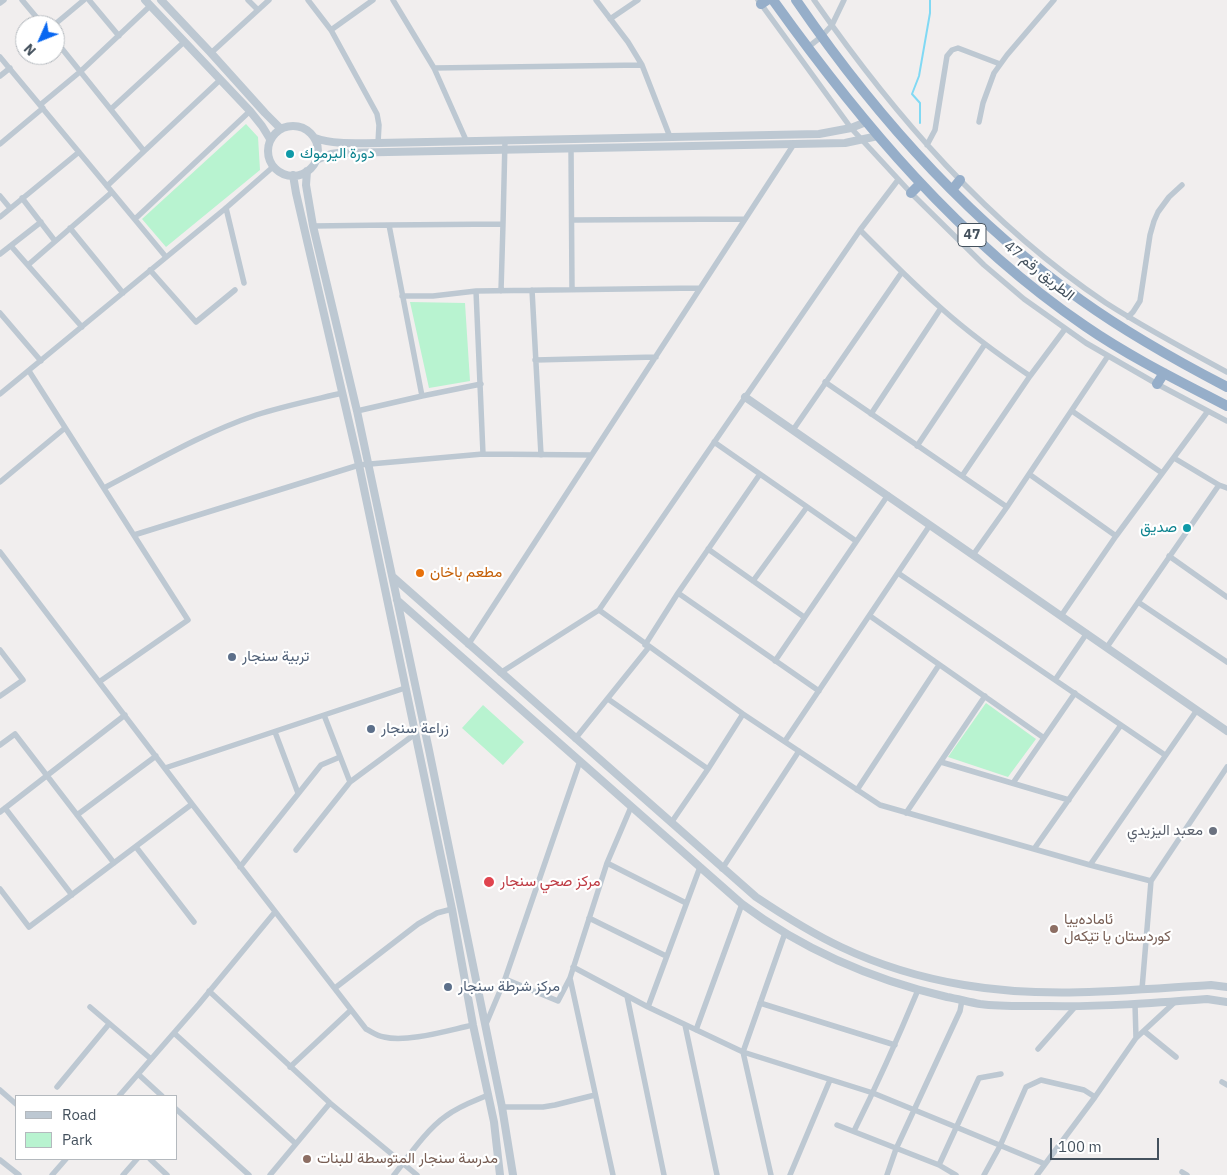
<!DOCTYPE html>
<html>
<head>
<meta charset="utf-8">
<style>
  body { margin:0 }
  #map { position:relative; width:1227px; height:1175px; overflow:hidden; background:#f1eeee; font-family:"IBM Plex Sans",sans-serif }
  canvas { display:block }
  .legend { position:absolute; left:15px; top:1095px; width:162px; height:65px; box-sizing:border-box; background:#fff; border:1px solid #b4b9be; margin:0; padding:6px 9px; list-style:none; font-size:15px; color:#44515d }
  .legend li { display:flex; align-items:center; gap:10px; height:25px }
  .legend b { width:25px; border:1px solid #b4b9be }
  .north { position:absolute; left:15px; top:15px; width:50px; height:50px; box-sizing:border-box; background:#fff; border:1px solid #b4b9be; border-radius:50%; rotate:226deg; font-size:14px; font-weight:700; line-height:20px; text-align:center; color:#44515d }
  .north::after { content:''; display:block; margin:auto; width:18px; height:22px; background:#0867f1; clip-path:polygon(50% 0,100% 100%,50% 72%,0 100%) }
  .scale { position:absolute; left:1050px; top:1138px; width:109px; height:22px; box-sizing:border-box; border:2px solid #44515d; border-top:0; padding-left:6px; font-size:15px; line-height:18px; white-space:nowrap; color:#44515d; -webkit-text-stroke:4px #fff; paint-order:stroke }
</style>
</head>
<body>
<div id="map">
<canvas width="1227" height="1175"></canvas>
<ul class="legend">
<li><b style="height:6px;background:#bdc8d2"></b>Road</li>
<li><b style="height:14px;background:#b8f3d0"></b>Park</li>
</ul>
<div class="north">N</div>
<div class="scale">100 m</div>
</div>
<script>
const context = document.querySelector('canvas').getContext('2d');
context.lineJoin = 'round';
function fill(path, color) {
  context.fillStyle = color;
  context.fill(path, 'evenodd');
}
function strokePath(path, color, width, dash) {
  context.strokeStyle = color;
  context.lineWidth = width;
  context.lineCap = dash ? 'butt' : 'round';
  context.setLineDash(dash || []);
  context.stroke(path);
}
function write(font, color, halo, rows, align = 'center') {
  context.font = font + ' "IBM Plex Sans",Vazirmatn,sans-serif';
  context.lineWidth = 4.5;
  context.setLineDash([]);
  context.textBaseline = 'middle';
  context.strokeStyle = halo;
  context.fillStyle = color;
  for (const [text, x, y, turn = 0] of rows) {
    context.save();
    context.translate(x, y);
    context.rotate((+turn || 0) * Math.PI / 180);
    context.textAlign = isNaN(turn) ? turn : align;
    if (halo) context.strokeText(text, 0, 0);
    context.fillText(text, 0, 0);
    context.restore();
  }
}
fill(new Path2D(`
  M246,124l12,13 2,33 -94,77 -24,-28z
  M410,302l55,1 5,78 -41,7z
  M986,703l50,36 -28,38 -60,-20z
  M483,705l41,37 -21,23 -41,-37z`), '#b8f3d0');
strokePath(new Path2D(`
  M920,123v-20l-8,-9 7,-18 11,-63v-13`), '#81d9f4', 2);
strokePath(new Path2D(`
  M22,0l21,25
  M89,0l30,36
  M248,0l10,10
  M308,0l23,30 46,84 2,11 -1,18
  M393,0l41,68 32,72
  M596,0l32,42 14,23 28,72
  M758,0l93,128 60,65 73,72 40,34 62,44 71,41 70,37
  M814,0c80,115 174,224 292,303 39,25 80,47 121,69
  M0,3l4,-3
  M610,19l28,-19
  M54,25l30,-25
  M331,30l42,-30
  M55,40l89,111
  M807,48l14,-11 11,-12 12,-25
  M211,53l58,-53
  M0,57l166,200
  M434,68l208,-3
  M0,76l10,-8
  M40,105l41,-34 69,-65
  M111,109l73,-67
  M979,122l4,-19 11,-30 13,-18 47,-55
  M0,144l43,-36
  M927,145l8,-15 12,-74 5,-6 6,-2 42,16
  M571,148l1,141
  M107,186l113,-106
  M0,196l10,12
  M22,198l33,43
  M226,208l18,75
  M0,217l79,-65
  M135,219l115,-108
  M572,220l173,-1
  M389,225l114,-1
  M313,226l76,-1 33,171
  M70,228l53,65
  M860,230c27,27 53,54 81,78 28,25 58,47 89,68
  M11,246l71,81
  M0,254l41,-32
  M28,265l84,-73
  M150,270l46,52 39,-32
  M532,290l9,165
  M476,291l7,163
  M501,291l2,-67 2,-84
  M402,296h31l43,-5 224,-3
  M0,313l41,48
  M1128,317l5,-5 7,-11 10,-66 4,-14 4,-9 11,-15 13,-12
  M535,360l121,-3
  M29,371l159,249 -89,62
  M825,382l182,125
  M0,394l226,-186 48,-42
  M357,411l65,-15 59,-12
  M1072,411l90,62
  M871,414l70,-106
  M793,430l109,-158
  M714,442l142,99
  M917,446l68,-102
  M1174,458l45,27 8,3
  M1029,474l87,62
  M962,476l68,-100 35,-47
  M0,482l65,-54
  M104,488c50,-26 99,-55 152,-73 28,-9 57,-15 86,-22
  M134,535l225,-70 124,-11 108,1
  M708,549l96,68
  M0,552l192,252 174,225c6,3 11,7 18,8 23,6 65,-7 89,-12
  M973,555l34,-48 101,-151
  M1169,556l58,41
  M898,573l267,182
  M753,581l54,-74
  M678,593l141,98
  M1138,602l89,60
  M599,610l144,104 137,91 210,60 61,16
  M870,616l174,122
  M1061,616l55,-80 92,-125
  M468,645l326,-501
  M645,645l33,-52 82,-119
  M1107,647l112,-162
  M0,650l23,30 -23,16
  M775,661l113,-166
  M500,673l99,-63 261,-380 38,-50
  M1055,680l32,-47
  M608,699l100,70
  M324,715l26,67
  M275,732l23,61
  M575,739l74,-92
  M785,741l145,-216
  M0,745l15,-11 99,129
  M941,762l128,38
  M165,768l240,-80
  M1013,783l62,-90
  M857,790l82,-125
  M5,808l67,87
  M0,812l125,-97
  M906,813l79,-117
  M77,815l79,-59
  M671,823l37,-54 35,-55
  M136,847l58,75
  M1034,849l87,-124
  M296,850l54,-68 65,-48
  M607,863l79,40
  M1090,865l107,-155
  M240,867l81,-102 19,-8
  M722,869l77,-118
  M0,889l29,38 163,-123
  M589,918l77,38
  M573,967l75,40 95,45 130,41 83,34 89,37
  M570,978l43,197
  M505,979l53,22 12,-23 37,-115 24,-56
  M335,988l83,-64 19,-11 15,-4
  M1142,989l9,-108 76,-114
  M209,991l121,112 87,72
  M627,996l37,179
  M760,1003l135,42
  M1135,1004l1,34
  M90,1007l61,52
  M648,1007l52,-140
  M486,1024l19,-45 75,-218
  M685,1025l32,150
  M696,1030l46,-126
  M1144,1031l32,26
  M174,1033l121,110
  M1038,1049l37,-42
  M290,1067l61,-57
  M138,1074l24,22
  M1222,1082l5,3
  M57,1087l52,-63
  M0,1090l16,14
  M119,1096l80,-92 76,-92
  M502,1107h41l12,-2 40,-10
  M176,1109l73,66
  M837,1125l102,40 17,10
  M854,1131c23,-46 44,-93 64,-141
  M150,1159l17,16
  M0,1160l19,15
  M939,1165l40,-87 22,-4
  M1182,1172l5,3
  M52,1175l14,-16
  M123,1175l14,-16
  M270,1175l60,-72
  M394,1175c14,-18 33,-46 52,-59 13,-10 28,-15 42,-21
  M771,1175l-28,-123 42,-119
  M790,1175l40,-95
  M887,1175l9,-26 64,-138 2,-11
  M984,1175l16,-29 26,-59 15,-7 43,10 11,7
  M1037,1175l58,-78 41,-59 40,-37`), '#bdc8d2', 5.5);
strokePath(new Path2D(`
  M145,0l105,111 12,15 8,13
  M161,0l50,53 54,60 16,16
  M268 151a25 25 0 1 1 50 0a25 25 0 1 1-50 0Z
  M315,138c20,7 42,5 63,5l441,-9 32,-6 15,-6
  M316,160l15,-6 7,-1 507,-10 33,-7
  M307,171l-1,14 7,41 44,185 72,339 73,357 11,68
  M293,175l3,18 63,272 93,444 21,116 21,97 6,53
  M745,397l482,334
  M393,577l363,320c27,18 55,36 85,50 38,18 81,31 123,38 81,14 165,5 247,0l16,2
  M397,600l345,304c60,45 132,76 205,93 11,2 22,5 33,7 22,3 46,2 68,2 53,1 106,-3 159,-7l20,3`), '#bdc8d2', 8);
strokePath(new Path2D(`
  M773,0c88,123 186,240 312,326 45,31 94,55 142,80
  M796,0c78,114 172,220 285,300 46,33 96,61 146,87
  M761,4l6,-4
  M952,190l8,-10
  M911,193l9,-9
  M1157,384l7,-11`), '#96aec9', 10);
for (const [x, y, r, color] of [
  [290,154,5,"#0f9aa8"],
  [1187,528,5,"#0f9aa8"],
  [420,573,5,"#e8710a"],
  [232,657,5,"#5c6f8a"],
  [371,729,5,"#5c6f8a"],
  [1213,831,5,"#6b7280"],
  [489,882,6,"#e0444e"],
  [1054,929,5,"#8d6e63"],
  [448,987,5,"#5c6f8a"],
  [307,1159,5,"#8d6e63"]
]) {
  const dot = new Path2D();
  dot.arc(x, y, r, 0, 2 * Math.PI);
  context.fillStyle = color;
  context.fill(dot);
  strokePath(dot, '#fff', 2);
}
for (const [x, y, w] of [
  [972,235,28]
]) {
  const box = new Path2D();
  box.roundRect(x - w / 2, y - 11.5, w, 23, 4);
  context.fillStyle = '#fff';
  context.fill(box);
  strokePath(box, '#44515d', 1);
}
write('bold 14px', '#44515d', null, [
  ["47",972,235]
]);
write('15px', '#0d838f', '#fff', [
  ["دورة اليرموك",300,154],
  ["صديق",1177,528,"right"]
], 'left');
write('15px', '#44515d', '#fff', [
  ["الطريق رقم 47",1039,271,39]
]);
write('15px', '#c56008', '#fff', [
  ["مطعم باخان",430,573]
], 'left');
write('15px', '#4e5e75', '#fff', [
  ["تربية سنجار",242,657],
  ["زراعة سنجار",381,729],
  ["مركز شرطة سنجار",458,987]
], 'left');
write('15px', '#5b616d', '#fff', [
  ["معبد اليزيدي",1203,831]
], 'right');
write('15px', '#be3a42', '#fff', [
  ["مركز صحي سنجار",500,882]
], 'left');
write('15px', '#785e54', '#fff', [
  ["ئامادەییا",1064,920],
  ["کوردستان یا تێکەل",1064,937],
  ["مدرسة سنجار المتوسطة للبنات",317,1159]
], 'left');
</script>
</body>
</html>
